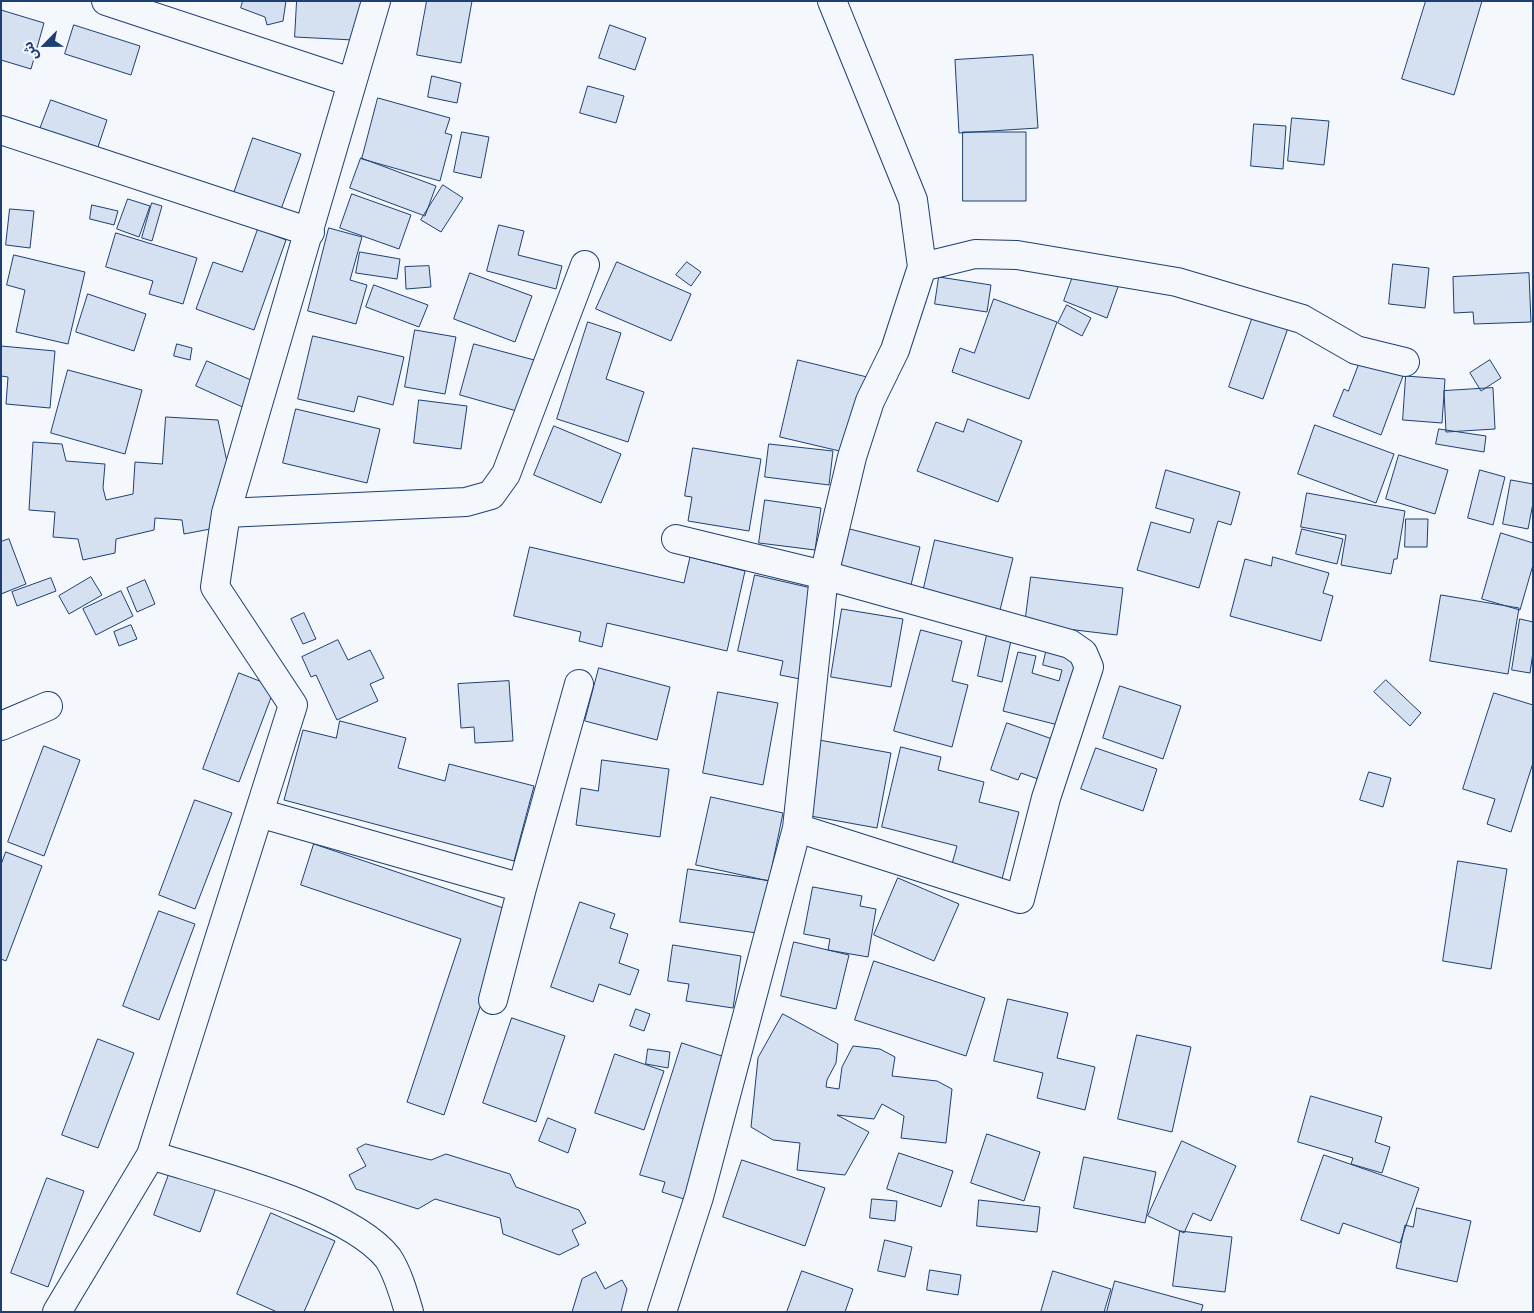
<!DOCTYPE html>
<html>
<head>
<meta charset="utf-8">
<style>
  body { margin:0 }
  #map { position:relative; width:1534px; height:1313px; overflow:hidden; background:#f4f7fb; font-family:"Fira Sans","Noto Sans Arabic",sans-serif }
  canvas { display:block }
  .frame { position:absolute; inset:0; border:2px solid #1d3f73; pointer-events:none }
  .north { position:absolute; left:20px; top:20px; width:50px; height:50px; -webkit-text-stroke:4px #f4f7fb; paint-order:stroke; rotate:247deg; font-size:14px; font-weight:700; line-height:20px; text-align:center; color:#1d3f73 }
  .north::after { content:''; display:block; margin:auto; width:18px; height:22px; background:#1d3f73; clip-path:polygon(50% 0,100% 100%,50% 72%,0 100%) }
</style>
</head>
<body>
<div id="map">
<canvas width="1534" height="1313"></canvas>
<div class="frame"></div>
<div class="north">ش</div>
</div>
<script>
const context = document.querySelector('canvas').getContext('2d');
context.lineJoin = 'round';
function fill(path, color) {
  context.fillStyle = color;
  context.fill(path, 'evenodd');
}
function strokePath(path, color, width, dash) {
  context.strokeStyle = color;
  context.lineWidth = width;
  context.lineCap = dash ? 'butt' : 'round';
  context.setLineDash(dash || []);
  context.stroke(path);
}
const building = new Path2D(`
  M243,1h43l-3,20 -16,4 -2,-8 -24,-9z
  M297,1h72l-16,39 -58,-3z
  M427,1h45l-11,62 -44,-8z
  M1426,1h56l-28,94 -52,-16z
  M1,10l43,13 -13,46 -30,-9z
  M74,25l66,21 -9,29 -66,-21z
  M610,25l36,13 -11,32 -36,-12z
  M1033,55l5,73 -79,5 -4,-73z
  M432,76l29,7 -4,20 -29,-6z
  M588,86l36,10 -8,27 -36,-10z
  M378,98l72,20 -5,15 7,2 -12,46 -78,-22z
  M51,100l56,20 -10,30 -57,-21z
  M1292,118l37,3 -5,44 -36,-4z
  M1254,124l32,2 -3,43 -32,-3z
  M462,132l27,5 -8,41 -27,-6z
  M963,132h63v69h-63z
  M253,138l48,16 -21,58 -47,-16z
  M361,158l75,28 -11,30 -75,-28z
  M443,185l20,13 -22,34 -20,-12z
  M352,194l59,21 -12,34 -59,-21z
  M128,199l22,7 -11,31 -22,-8z
  M152,203l10,3 -10,35 -10,-3z
  M92,205l26,6 -4,14 -24,-6z
  M10,209l24,2 -4,37 -24,-3z
  M499,225l25,6 -6,24 44,11 -6,23 -69,-18z
  M329,228l33,9 -12,43 17,5 -11,39 -48,-13z
  M258,229l28,11 -32,90 -58,-21 17,-47 29,10z
  M116,233l81,25 -14,46 -34,-10 4,-13 -47,-14z
  M360,252l40,7 -3,20 -41,-6z
  M14,255l71,17 -17,72 -52,-12 9,-42 -18,-5z
  M617,262l74,32 -20,47 -75,-32z
  M687,262l14,10 -10,14 -15,-11z
  M1393,264l36,4 -4,40 -36,-4z
  M429,266l2,21 -25,2 -1,-22z
  M1076,268l43,16 -12,34 -43,-17z
  M470,273l62,23 -17,46 -61,-23z
  M1529,273l2,49 -57,2 -1,-12 -19,1 -1,-36z
  M939,277l52,8 -4,27 -52,-8z
  M374,285l54,20 -9,22 -53,-20z
  M88,294l58,20 -12,37 -58,-19z
  M994,299l63,23 -28,77 -77,-27 8,-24 14,5z
  M1067,305l24,13 -9,18 -24,-13z
  M1253,316l35,12 -25,71 -34,-12z
  M588,322l33,11 -15,46 38,13 -16,50 -71,-23z
  M415,330l41,7 -11,57 -40,-7z
  M313,336l91,21 -11,48 -35,-9 -4,16 -56,-13z
  M177,344l15,4 -2,12 -16,-4z
  M474,344l64,17 -14,52 -64,-18z
  M1,346l54,5 -5,57 -44,-4 2,-27 -7,-1z
  M1361,359l42,17 -22,59 -48,-19 11,-27 4,2z
  M798,360l69,17 -19,76 -68,-16z
  M1490,360l11,18 -20,13 -11,-18z
  M207,361l51,22 -11,26 -51,-23z
  M68,370l74,20 -17,64 -74,-21z
  M1406,376l39,3 -3,44 -39,-3z
  M1493,388l2,41 -49,3 -2,-41z
  M419,400l48,6 -6,43 -47,-6z
  M296,409l84,20 -13,54 -84,-20z
  M166,417l52,3 9,42 -6,65 -37,7 -2,-14 -27,-2 -1,12 -38,9 -1,14 -32,7 -5,-21 -25,-2 2,-25 -26,-2 4,-68 29,2 4,17 39,3 -2,24 3,12 27,-6 2,-32 27,2z
  M968,419l54,22 -24,61 -81,-31 19,-49 27,10z
  M1315,425l79,29 -18,49 -78,-29z
  M554,426l67,28 -20,49 -67,-28z
  M1439,429l47,7 -2,16 -48,-8z
  M769,444l64,7 -4,34 -64,-8z
  M693,448l68,11 -12,72 -61,-10 4,-24 -7,-1z
  M1399,455l49,15 -13,44 -49,-15z
  M1166,470l74,22 -9,33 -13,-4 -19,67 -62,-18 14,-48 39,11 4,-14 -38,-11z
  M1480,470l25,7 -12,48 -25,-7z
  M1511,480l22,4v19l-5,26 -25,-5z
  M1307,493l98,18 -8,48h-3l-3,15 -50,-9 5,-30 -45,-8z
  M765,500l56,8 -6,42 -56,-7z
  M1406,519h22l-1,28h-22z
  M842,527l78,20 -9,38 -78,-20z
  M1302,529l41,10 -6,25 -41,-10z
  M1501,533l32,10v22l-13,45 -38,-11z
  M9,539l17,45 -25,10v-52z
  M935,540l78,18 -13,52 -77,-18z
  M530,547l154,36 6,-26 55,14 -18,80 -120,-28 -5,24 -23,-6 2,-9 -67,-16z
  M1273,557l56,16 -6,20 10,3 -12,45 -91,-25 15,-57 26,7z
  M755,575l65,15 -20,89 -20,-4 3,-14 -45,-10z
  M91,577l11,18 -33,19 -10,-18z
  M1031,577l92,11 -6,47 -92,-11z
  M51,578l5,13 -39,15 -5,-14z
  M145,580l10,24 -18,8 -10,-24z
  M121,591l12,25 -37,19 -13,-26z
  M1441,595l78,13 -11,66 -78,-13z
  M842,609l61,10 -12,68 -60,-10z
  M304,613l12,26 -13,5 -12,-25z
  M1520,619l13,3v30l-3,21 -18,-3z
  M131,625l6,14 -18,7 -5,-14z
  M921,630l41,11 -10,40 16,4 -16,62 -58,-16z
  M988,630l24,6 -10,46 -24,-6z
  M338,640l10,20 22,-10 14,28 -14,6 8,17 -41,19 -21,-45 -5,2 -9,-20z
  M1047,648l32,8 -17,70 -59,-15 15,-59 18,4 -4,17 27,8 3,-11 -19,-5z
  M599,668l71,19 -13,53 -72,-19z
  M239,673l36,14 -36,95 -36,-13z
  M1386,680l35,33 -11,13 -36,-34z
  M509,681l4,60 -38,2 -1,-16 -13,1 -3,-44z
  M1120,686l61,20 -18,53 -60,-21z
  M718,692l60,11 -15,82 -60,-12z
  M1494,693l39,12v58l-22,69 -24,-8 8,-25 -32,-10z
  M340,721l66,17 -8,30 47,13 4,-17 85,22 -20,75 -230,-61 19,-70 33,8z
  M1007,723l48,17 -14,40 -20,-7 -3,7 -27,-10z
  M819,740l72,13 -14,75 -72,-13z
  M44,746l36,14 -36,96 -36,-14z
  M901,747l40,10 -3,13 46,12 -5,20 40,10 -18,71 -51,-12 7,-25 -75,-19z
  M1096,748l61,21 -14,42 -62,-22z
  M602,760l67,9 -9,68 -84,-12 5,-37 17,3z
  M1369,772l22,6 -8,29 -23,-7z
  M711,797l72,16 -14,68 -73,-16z
  M195,800l37,13 -37,96 -36,-14z
  M314,844l198,67 -68,204 -37,-13 54,-163 -160,-54z
  M6,852l36,14 -36,95 -5,-2v-94z
  M1458,861l49,8 -16,100 -48,-8z
  M688,869l84,12 -8,53 -84,-12z
  M898,878l61,26 -25,57 -60,-26z
  M813,887l49,9 -2,10 16,3 -8,48 -40,-7 2,-11 -26,-5z
  M580,902l35,12 -5,14 18,6 -9,29 20,7 -9,25 -31,-11 -6,18 -42,-15z
  M159,911l36,13 -36,96 -36,-14z
  M794,942l55,13 -13,54 -55,-13z
  M673,945l68,11 -8,52 -47,-7 3,-17 -21,-3z
  M874,961l111,37 -19,58 -111,-36z
  M1008,999l60,14 -11,45 38,9 -10,43 -48,-12 6,-25 -49,-12z
  M636,1009l14,5 -6,17 -14,-5z
  M783,1014l55,30 -2,19 -9,17 -1,7 13,2 3,-22 11,-21 27,3 15,8 -3,19 45,5 15,8 -6,54 -45,-5 3,-22 -22,-12 -8,15 -37,-4 32,17 -24,43 -48,-5 3,-27 -27,-3 -22,-13 7,-69z
  M512,1018l53,18 -29,86 -53,-19z
  M1137,1035l54,12 -19,85 -54,-13z
  M98,1039l36,14 -36,95 -36,-13z
  M682,1043l49,16 -44,141 -25,-8 3,-10 -25,-7z
  M648,1049l22,3 -2,16 -22,-4z
  M615,1054l49,17 -20,59 -49,-17z
  M1311,1096l71,21 -7,25 15,5 -8,26 -31,-9 2,-6 -55,-16z
  M548,1118l28,11 -8,24 -29,-12z
  M987,1134l53,18 -16,49 -53,-18z
  M1182,1141l54,25 -25,55 -18,-8 -9,20 -36,-17z
  M366,1144l65,16 15,-6 64,20 6,13 63,23 7,13 -14,7 7,15 -20,10 -56,-21 -3,-16 -65,-19 -17,10 -62,-20 -7,-14 17,-9 -9,-17z
  M899,1153l54,18 -12,36 -54,-18z
  M1324,1155l95,33 -19,55 -57,-20 -4,11 -38,-14z
  M1084,1157l72,15 -11,51 -71,-15z
  M742,1160l83,28 -20,58 -82,-29z
  M171,1169l46,16 -17,47 -46,-17z
  M47,1178l37,13 -36,96 -37,-14z
  M872,1199l25,2 -2,20 -25,-3z
  M979,1200l61,7 -3,25 -60,-6z
  M1417,1208l54,13 -14,61 -61,-14 9,-43 8,2z
  M271,1213l64,28 -31,71h-27l-40,-18z
  M1180,1231l52,6 -7,55 -52,-6z
  M885,1240l27,7 -7,30 -27,-6z
  M930,1270l31,5 -3,20 -31,-5z
  M802,1271l51,18 -8,23h-58z
  M1053,1271l58,18 -7,23h-63z
  M596,1272l9,17 17,-9 5,9 -6,23h-49l10,-33z
  M1115,1281l88,24 -2,7h-94z`);
fill(building, '#d5e0f0');
strokePath(building, '#1d3f73', 1);
const minor = new Path2D(`
  M106,1l245,81
  M1,130l309,102
  M922,267l53,-13 42,1 160,27 125,37 54,31 49,12
  M226,513l240,-11 25,-7 15,-21 79,-209
  M676,539l148,36 246,69 13,9 6,14 -43,131 -26,101 -223,-71
  M1,726l47,-20
  M259,813l263,75 57,-204
  M493,1000l29,-112
  M151,1155c62,20 198,53 237,103 10,15 16,37 21,54
  M57,1312l94,-157 142,-450 -78,-118 11,-74 150,-512
  M662,1312l37,-115 98,-369 27,-253 28,-118 18,-56 25,-51 27,-83 -9,-67 -81,-199`);
strokePath(minor, '#1d3f73', 30);
strokePath(minor, '#f4f7fb', 28);
</script>
</body>
</html>
